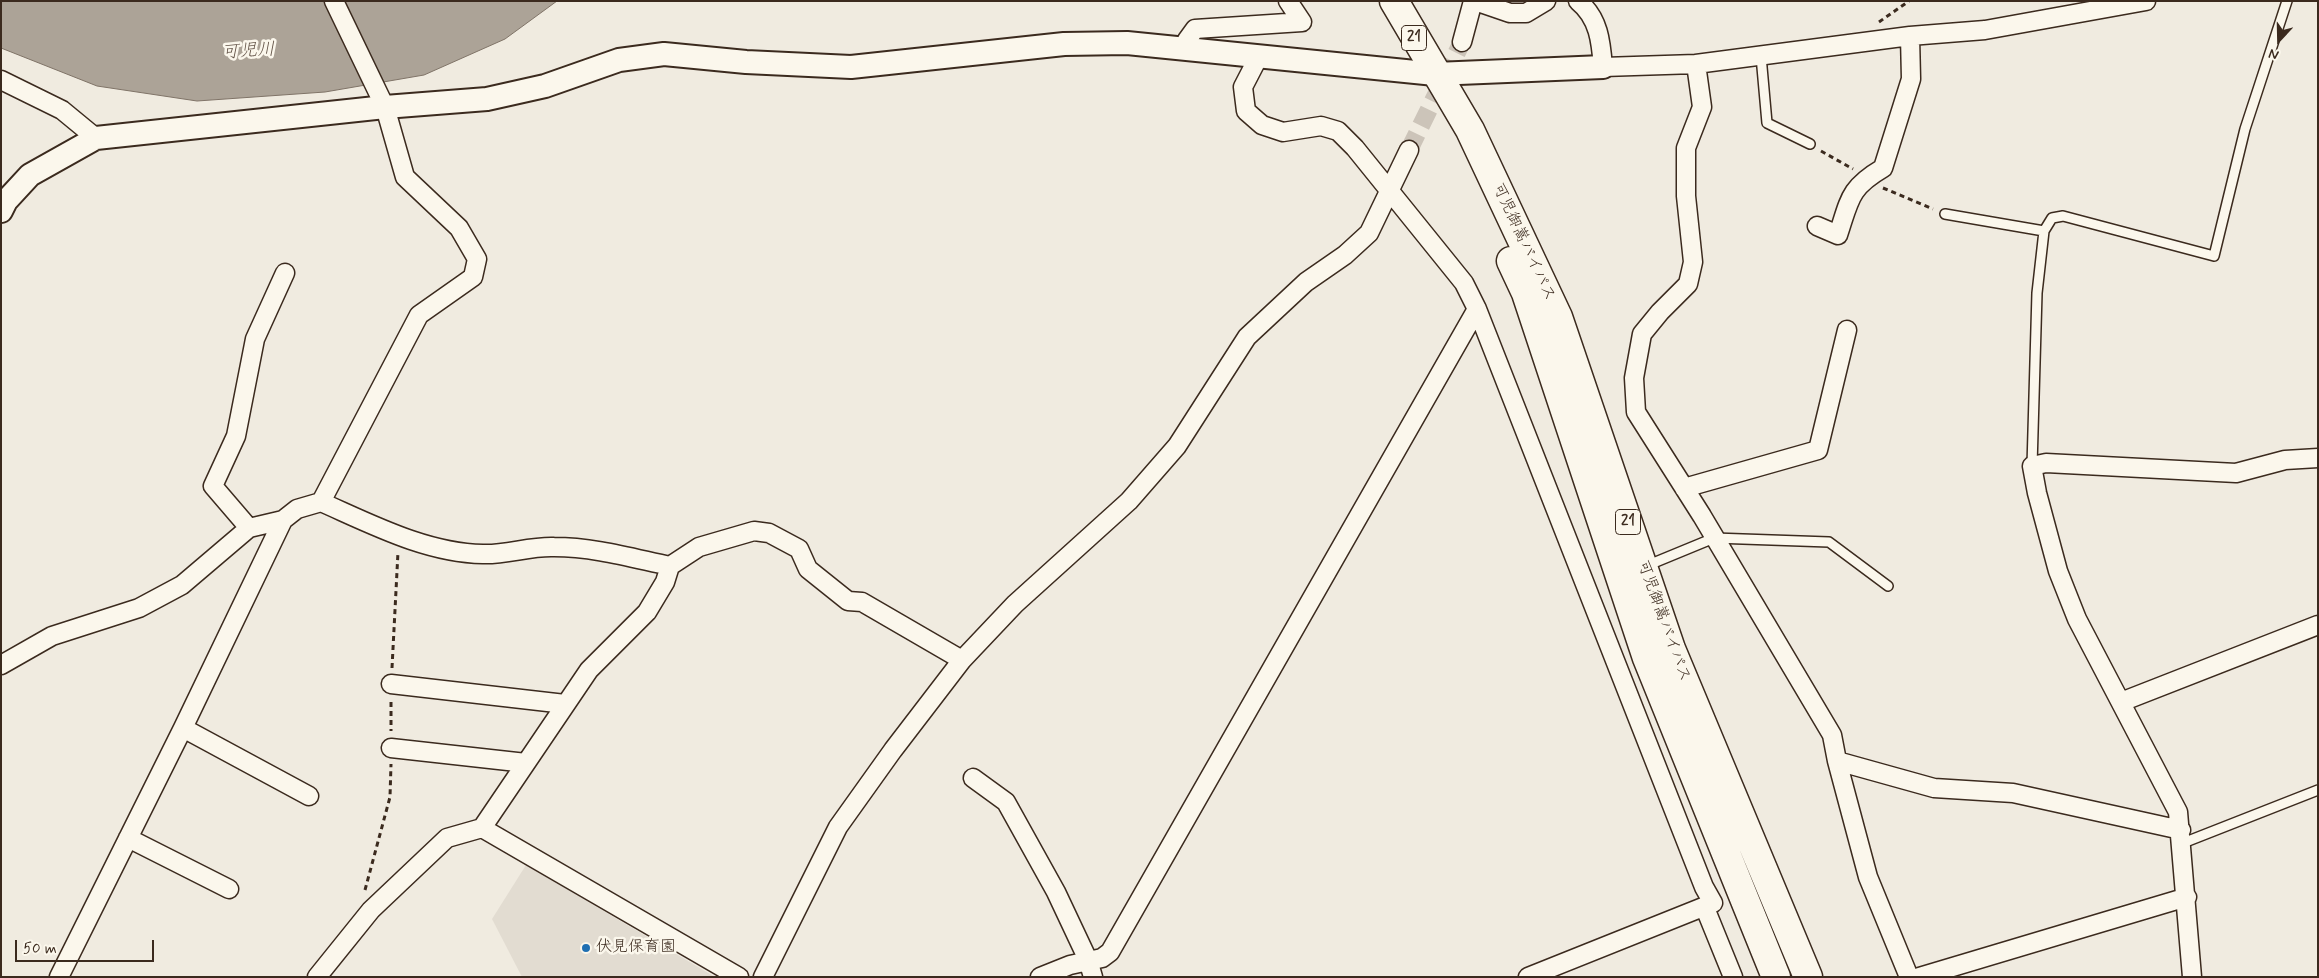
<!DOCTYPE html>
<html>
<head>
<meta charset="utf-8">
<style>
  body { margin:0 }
  #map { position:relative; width:2319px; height:978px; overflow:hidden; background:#f0ebe0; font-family:Mynerve,sans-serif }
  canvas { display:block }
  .frame { position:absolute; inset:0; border:2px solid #3b2a1e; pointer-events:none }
  .north { position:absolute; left:2254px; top:15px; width:50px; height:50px; -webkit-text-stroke:4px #fbf7ec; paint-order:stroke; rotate:201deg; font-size:14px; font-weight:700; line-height:20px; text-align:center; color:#3b2a1e }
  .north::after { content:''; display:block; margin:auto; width:18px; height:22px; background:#3b2a1e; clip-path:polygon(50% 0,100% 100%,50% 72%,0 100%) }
  .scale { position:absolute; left:15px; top:940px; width:139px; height:22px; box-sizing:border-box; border:2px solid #3b2a1e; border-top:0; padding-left:6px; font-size:15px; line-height:18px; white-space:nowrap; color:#3b2a1e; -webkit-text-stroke:4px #fbf7ec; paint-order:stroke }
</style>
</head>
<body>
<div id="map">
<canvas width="2319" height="978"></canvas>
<div class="frame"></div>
<div class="north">N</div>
<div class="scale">50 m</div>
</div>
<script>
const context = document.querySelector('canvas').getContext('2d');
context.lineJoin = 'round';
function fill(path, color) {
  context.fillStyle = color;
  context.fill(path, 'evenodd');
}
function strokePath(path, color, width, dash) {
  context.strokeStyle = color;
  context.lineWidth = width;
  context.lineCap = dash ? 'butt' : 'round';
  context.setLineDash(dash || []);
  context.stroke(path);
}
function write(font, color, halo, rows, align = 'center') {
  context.font = font + ' Mynerve,"Klee One",sans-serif';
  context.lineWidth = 5;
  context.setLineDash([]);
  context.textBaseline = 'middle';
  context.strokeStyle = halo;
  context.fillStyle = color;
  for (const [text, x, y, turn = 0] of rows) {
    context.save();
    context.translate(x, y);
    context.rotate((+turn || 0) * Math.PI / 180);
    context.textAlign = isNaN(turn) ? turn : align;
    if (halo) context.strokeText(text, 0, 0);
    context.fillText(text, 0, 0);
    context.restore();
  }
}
fill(new Path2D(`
  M526,865l189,112h-193l-30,-58z`), '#e2dcd1');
const water = new Path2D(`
  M1,1h556l-52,38 -81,36 -99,17 -128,9 -100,-15 -96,-38z`);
fill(water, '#aca397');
strokePath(water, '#7f7367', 1);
strokePath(new Path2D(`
  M1409,150l53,-108`), '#ccc4b9', 18, [18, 9]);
const service = new Path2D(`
  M1761,56l6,67 43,21
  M1945,214l99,17
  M2032,466l5,-173 7,-62 8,-13 11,-2 151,40 31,-127 42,-128
  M1646,566l68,-28 115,4 59,44
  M2183,843l135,-53`);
const minor = new Path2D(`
  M1475,1l35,12h16l20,-12
  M1578,1c21,17 23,41 25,66l93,-3 214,-28 75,-6 161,-29
  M1462,42l11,-41
  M1186,48l1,-8 8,-11 107,-7 -14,-21
  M1259,56l-16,31 3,24 16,14 21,7 38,-6 17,5 17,17 109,135 13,26 227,578 9,16 -185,74
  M1696,64l6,43 -16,41v48l7,66 -5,22 -28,28 -18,22 -8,44 2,34 66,104 130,219 5,26 31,116 41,100
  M1,80l61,30 34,28
  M1817,226l21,9c12,-36 11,-47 45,-67l28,-89 -1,-43
  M1684,488l134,-38 29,-120
  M321,502c50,22 105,51 162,52 23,1 47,-8 71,-7 40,0 78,11 116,19
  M249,528l-36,-42 23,-50 19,-97 30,-66
  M1,665l51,-29 87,-28 43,-23 67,-57 34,-8
  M391,684l174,20
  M2121,702l197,-77
  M183,728l126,68
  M391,748l135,15
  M1837,761l97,27 79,5 168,37
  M973,778l33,24 50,90 32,68 5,17
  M482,828l257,149
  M128,838l101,51
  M1705,908l28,69
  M59,977l124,-249 100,-208 14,-11 24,-7 98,-187 54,-38 4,-18 -18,-31 -54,-51 -20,-70 -51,-106
  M317,977l54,-67 76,-72 35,-10 107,-158 58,-58 18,-30 5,-16 29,-19 55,-16 15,2 30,16 9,20 40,32 14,1 100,58
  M763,977l75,-150 55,-77 69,-90 53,-56 114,-103 48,-55 70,-109 59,-55 39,-27 24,-22 40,-83
  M1040,977l30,-12 32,-7 8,-6 367,-643
  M1919,977l268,-80
  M2192,977l-14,-165 -101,-193 -19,-48 -21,-78 -5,-27 14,-3 190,10 49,-13 33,-2`);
const tertiary = new Path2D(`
  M1,211l5,-10 24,-26 66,-37 289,-31 102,-8 58,-13 74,-26 45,-6 82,8 105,5 213,-23 63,-1 308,31 168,-7`);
const trunk = new Path2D(`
  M1394,1l76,129 88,187 113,332 137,328
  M1511,261l15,32 121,365 129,319`);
strokePath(service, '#3b2a1e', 12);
strokePath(minor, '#3b2a1e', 21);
strokePath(tertiary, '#3b2a1e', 26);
strokePath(trunk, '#3b2a1e', 31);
strokePath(new Path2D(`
  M1879,22l30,-21
  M1821,151l32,18
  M1883,188l50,21
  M392,668l6,-116
  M391,702v29
  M365,890l25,-93 1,-33`), '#3b2a1e', 3, [5, 4]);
strokePath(service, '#fbf7ec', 9);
strokePath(minor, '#fbf7ec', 18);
strokePath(tertiary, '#fbf7ec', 22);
strokePath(trunk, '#fbf7ec', 28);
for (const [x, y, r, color] of [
  [586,948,5,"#1f6fb2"]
]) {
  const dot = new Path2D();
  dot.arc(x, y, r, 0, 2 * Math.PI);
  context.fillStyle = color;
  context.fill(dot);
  strokePath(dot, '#fbf7ec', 2);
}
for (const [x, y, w] of [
  [1414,38,25],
  [1628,522,25]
]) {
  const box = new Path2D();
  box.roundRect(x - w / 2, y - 12.5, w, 25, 4);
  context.fillStyle = '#fbf7ec';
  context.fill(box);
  strokePath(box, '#3b2a1e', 1);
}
write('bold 15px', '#3b2a1e', null, [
  ["21",1414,38],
  ["21",1628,522]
]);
write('16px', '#3b2a1e', '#fbf7ec', [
  ["可児御嵩バイパス",1523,242,65],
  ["可児御嵩バイパス",1663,621,70]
]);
write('16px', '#3b2a1e', '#fbf7ec', [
  ["伏見保育園",596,948]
], 'left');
write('italic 18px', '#635448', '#fbf7ec', [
  ["可児川",248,52,-3]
]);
</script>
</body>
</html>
